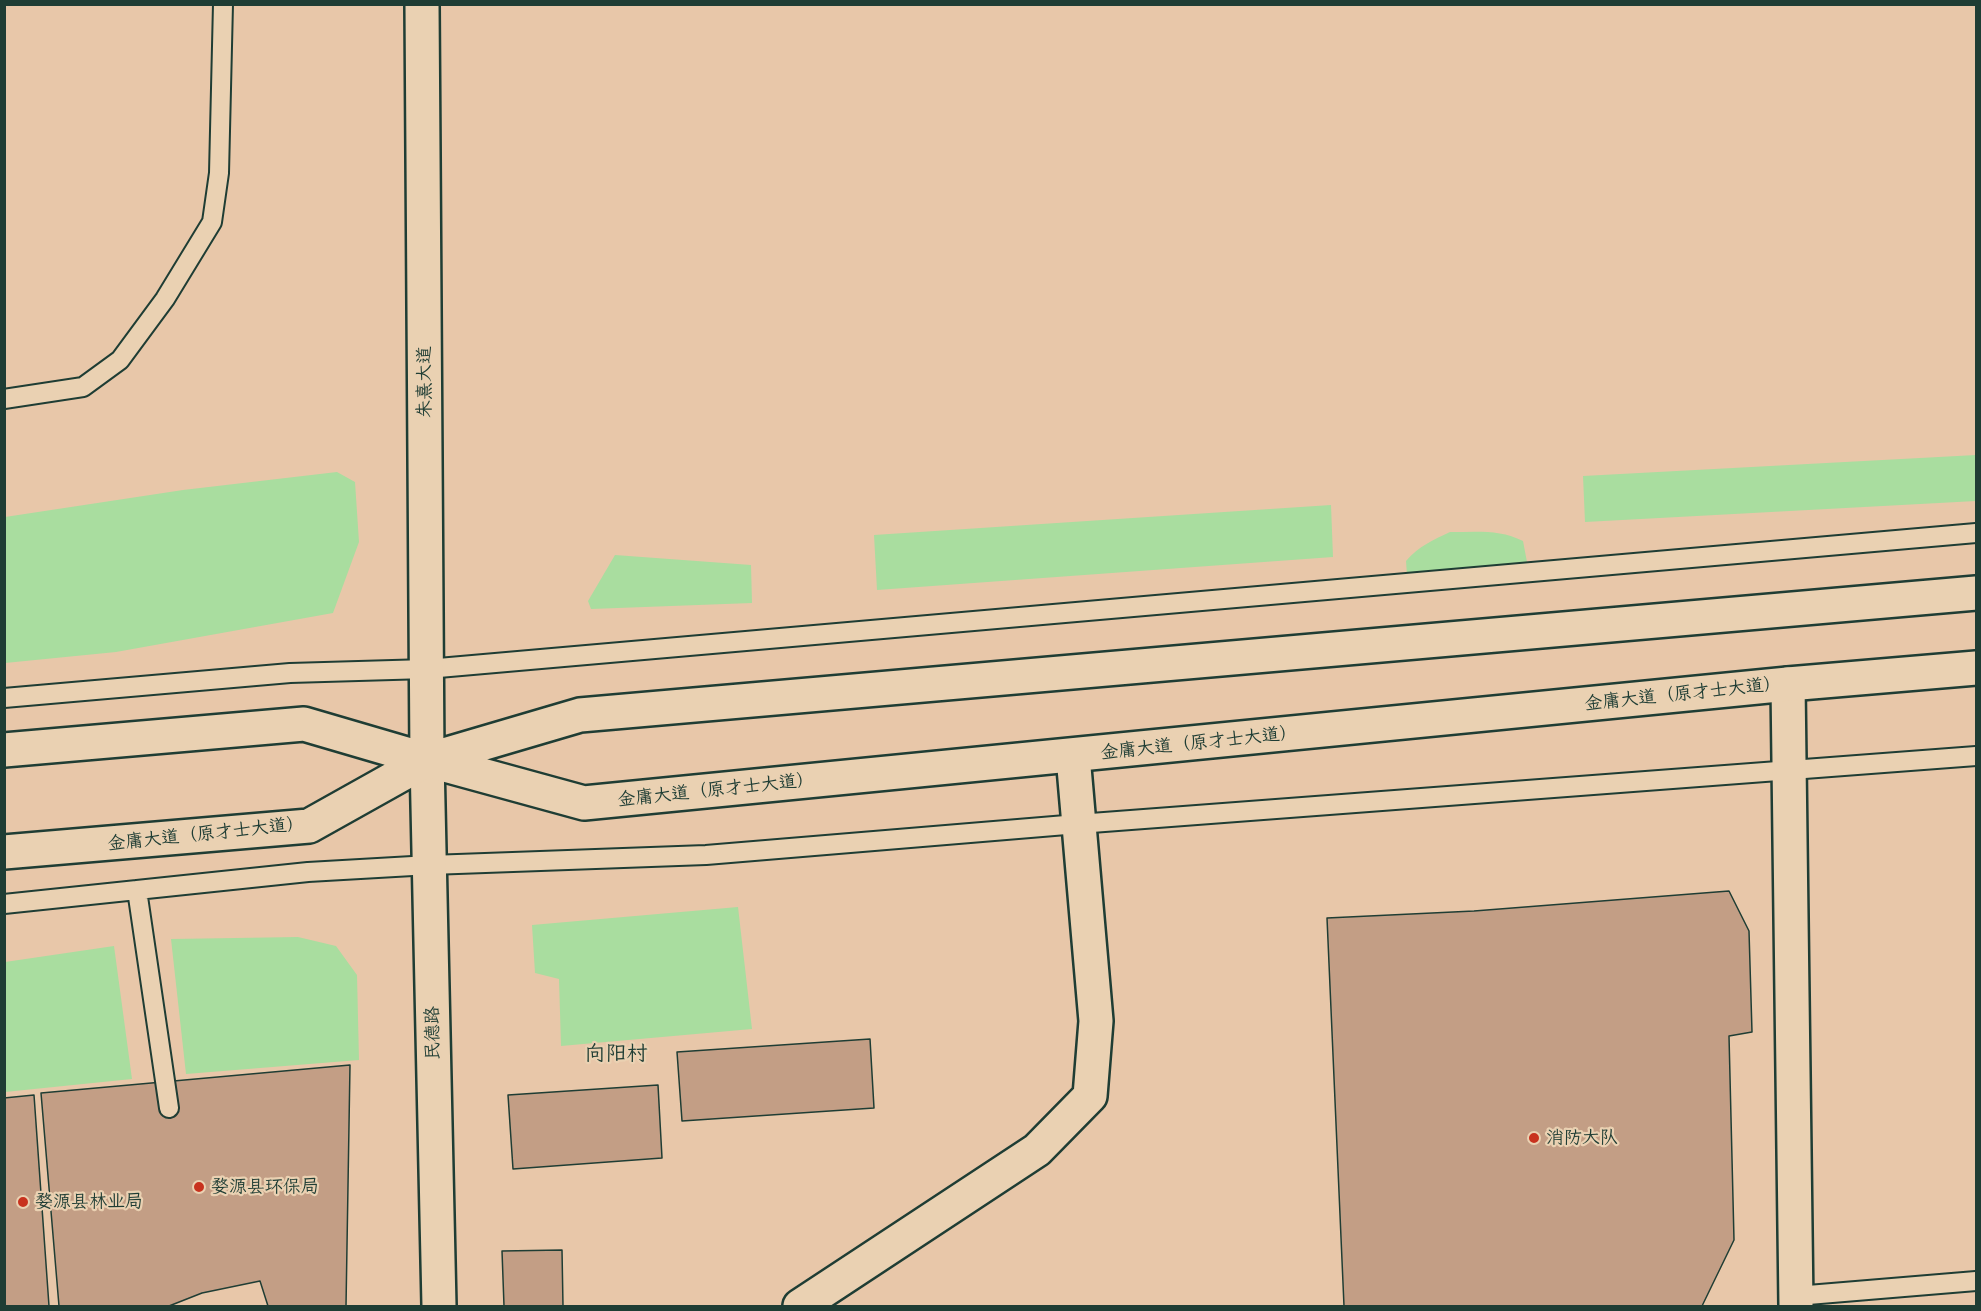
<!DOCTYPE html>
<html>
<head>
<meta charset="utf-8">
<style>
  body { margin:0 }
  #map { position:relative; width:1981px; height:1311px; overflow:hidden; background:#e8c7a9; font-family:Delius,sans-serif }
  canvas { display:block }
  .frame { position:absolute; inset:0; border:6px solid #1f3d34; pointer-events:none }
</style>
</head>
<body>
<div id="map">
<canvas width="1981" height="1311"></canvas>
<div class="frame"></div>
</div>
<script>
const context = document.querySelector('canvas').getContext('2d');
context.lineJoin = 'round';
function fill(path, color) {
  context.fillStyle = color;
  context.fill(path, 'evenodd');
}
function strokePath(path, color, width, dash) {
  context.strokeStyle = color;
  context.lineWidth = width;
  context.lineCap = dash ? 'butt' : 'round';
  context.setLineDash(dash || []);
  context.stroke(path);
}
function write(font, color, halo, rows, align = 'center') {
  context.font = font + ' Delius,"LXGW WenKai TC",sans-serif';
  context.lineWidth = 4.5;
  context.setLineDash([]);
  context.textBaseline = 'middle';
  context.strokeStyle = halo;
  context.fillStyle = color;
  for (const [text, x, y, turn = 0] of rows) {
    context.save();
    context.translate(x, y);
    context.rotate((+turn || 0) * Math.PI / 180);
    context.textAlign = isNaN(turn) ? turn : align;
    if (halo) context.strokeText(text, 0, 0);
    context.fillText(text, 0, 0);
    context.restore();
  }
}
fill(new Path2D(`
  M1976,455v46l-391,21 -2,-46z
  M337,472l18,10 4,60 -26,71 -217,39 -111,11v-146l178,-27z
  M1331,505l2,52 -456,33 -3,-55z
  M1450,532c26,0 50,-3 73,9l4,21 -120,13 -1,-14c13,-15 27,-21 44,-29z
  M615,555l136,10 1,38 -161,6 -3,-8z
  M738,907l14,122 -191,17 -2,-67 -24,-6 -3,-48z
  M298,937l38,9 21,29 2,85 -173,14 -15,-135z
  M114,946l18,133 -127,13v-130z`), '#a9dd9f');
const building = new Path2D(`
  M1729,891l20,40 3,101 -23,4 5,204 -32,66h-358l-17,-388 147,-7z
  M870,1039l4,69 -192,13 -5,-69z
  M350,1065l-4,241h-78l-8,-25 -58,12 -33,13h-110l-18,-213z
  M658,1085l4,73 -149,11 -5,-74z
  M34,1095l15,211h-45v-208z
  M562,1250l1,56h-59l-2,-55z`);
fill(building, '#c39e85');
strokePath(building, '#1f3d34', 1.5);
const service = new Path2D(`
  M4,399l79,-12 37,-27 45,-61 47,-77 7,-49 4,-169
  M4,698l286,-25 137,-4 1549,-136
  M137,890l32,218
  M4,904l304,-32 122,-7 276,-10 372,-31 898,-68
  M1796,1296l180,-15`);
const minor = new Path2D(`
  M1788,684l8,622
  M800,1306l237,-156 53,-54 6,-75 -23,-265`);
const tertiary = new Path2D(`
  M427,760l12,546`);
const primary = new Path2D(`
  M422,4l5,756
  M4,750l300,-26 123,36 153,-45 1396,-122
  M4,852l305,-26 118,-66 157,43 1204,-119 188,-16`);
strokePath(service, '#1f3d34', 22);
strokePath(minor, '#1f3d34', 38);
strokePath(tertiary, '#1f3d34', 38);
strokePath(primary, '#1f3d34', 38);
strokePath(service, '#ead1b2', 18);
strokePath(minor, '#ead1b2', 33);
strokePath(tertiary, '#ead1b2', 33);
strokePath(primary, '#ead1b2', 33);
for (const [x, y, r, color] of [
  [1534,1138,6,"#c8321e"],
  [199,1187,6,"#c8321e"],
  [23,1202,6,"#c8321e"]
]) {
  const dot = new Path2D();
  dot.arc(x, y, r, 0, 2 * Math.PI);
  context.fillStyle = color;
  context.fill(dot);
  strokePath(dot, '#ead1b2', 2);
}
write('18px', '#1f3d34', '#ead1b2', [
  ["朱熹大道",425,382,-90],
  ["金庸大道（原才士大道）",1683,694,-6],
  ["金庸大道（原才士大道）",1199,743,-6],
  ["金庸大道（原才士大道）",716,790,-6],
  ["金庸大道（原才士大道）",206,834,-6],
  ["民德路",433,1033,-91]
]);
write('18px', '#1f3d34', '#ead1b2', [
  ["消防大队",1546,1138],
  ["婺源县环保局",211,1187],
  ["婺源县林业局",35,1202]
], 'left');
write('21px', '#1f3d34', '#ead1b2', [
  ["向阳村",616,1054]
]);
</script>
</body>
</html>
